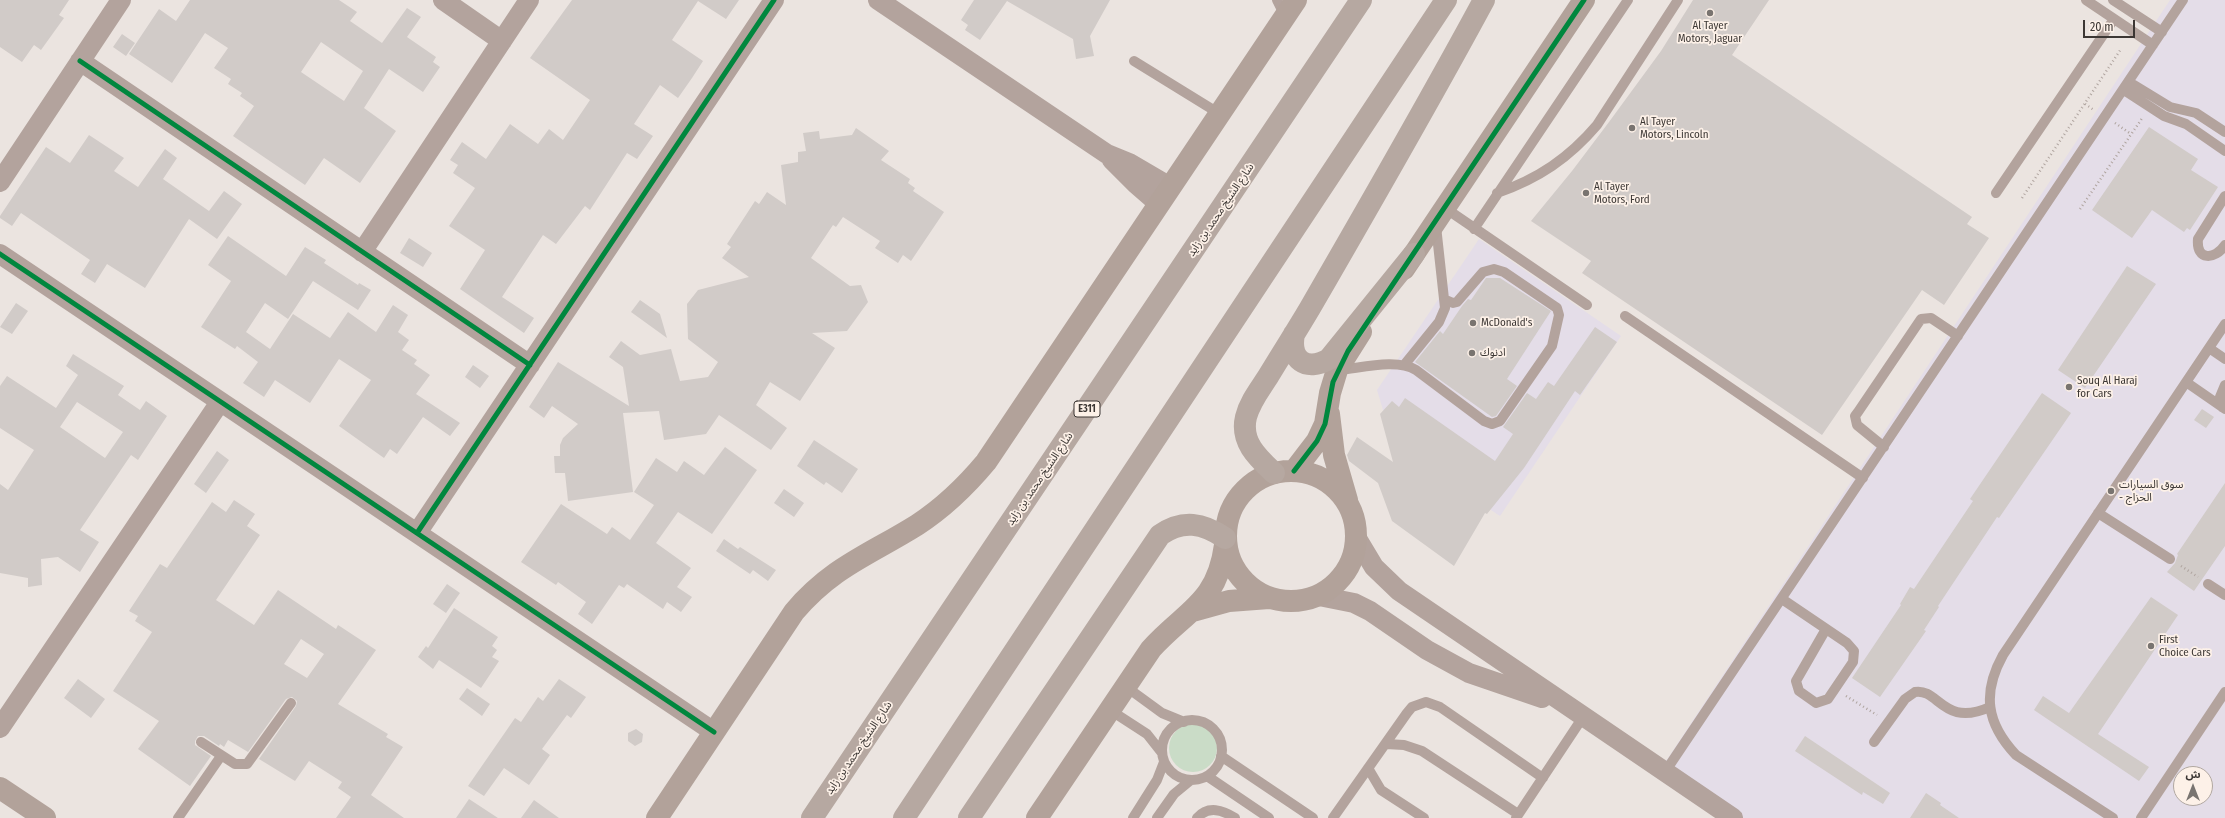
<!DOCTYPE html>
<html>
<head>
<meta charset="utf-8">
<style>
  body { margin:0 }
  #map { position:relative; width:2225px; height:818px; overflow:hidden; background:#ebe4e0; font-family:"Fira Sans Condensed","Noto Sans Arabic",sans-serif }
  canvas { display:block }
  .north { position:absolute; left:2173px; top:766px; width:40px; height:40px; box-sizing:border-box; background:#fdf1e8; border:1px solid #b0a7a0; border-radius:50%; rotate:0deg; font-size:11px; font-weight:700; line-height:16px; text-align:center; color:#3c3734 }
  .north::after { content:''; display:block; margin:auto; width:14px; height:18px; background:#797470; clip-path:polygon(50% 0,100% 100%,50% 72%,0 100%) }
  .scale { position:absolute; left:2083px; top:20px; width:52px; height:18px; box-sizing:border-box; border:2px solid #3c3734; border-top:0; padding-left:5px; font-size:12px; line-height:14px; white-space:nowrap; color:#3c3734; -webkit-text-stroke:3px #fdf1e8; paint-order:stroke }
</style>
</head>
<body>
<div id="map">
<canvas width="2225" height="818"></canvas>
<div class="north">ش</div>
<div class="scale">20 m</div>
</div>
<script>
const context = document.querySelector('canvas').getContext('2d');
context.lineJoin = 'round';
function fill(path, color) {
  context.fillStyle = color;
  context.fill(path, 'evenodd');
}
function strokePath(path, color, width, dash) {
  context.strokeStyle = color;
  context.lineWidth = width;
  context.lineCap = dash ? 'butt' : 'round';
  context.setLineDash(dash || []);
  context.stroke(path);
}
function write(font, color, halo, rows, align = 'center') {
  context.font = font + ' "Fira Sans Condensed","Noto Sans Arabic",sans-serif';
  context.lineWidth = 3.5;
  context.setLineDash([]);
  context.textBaseline = 'middle';
  context.strokeStyle = halo;
  context.fillStyle = color;
  for (const [text, x, y, turn = 0] of rows) {
    context.save();
    context.translate(x, y);
    context.rotate((+turn || 0) * Math.PI / 180);
    context.textAlign = isNaN(turn) ? turn : align;
    if (halo) context.strokeText(text, 0, 0);
    context.fillText(text, 0, 0);
    context.restore();
  }
}
fill(new Path2D(`
  M2170,0h55v818h-505l-64,-42zM2181,774h24v24h-24z
  M1479,239l142,97 -121,180 -108,-71 -5,-22 -10,-33z`), '#e4dde8');
fill(new Path2D(`
  M1169 748a24 24 0 1 1 48 0a24 24 0 1 1-48 0Z`), '#cadcc7');
fill(new Path2D(`
  M0,0h69l-10,15 5,3 -23,32 -7,-5 -12,17 -22,-15z
  M190,0h149l18,12 -7,9 32,22 25,-35 14,9 -14,20 29,20 -3,5 7,5 -17,25 -34,-23 -25,39 32,23 -36,52 -36,-25 -19,27 -72,-49 21,-30 -14,-10 2,-3 -14,-9 3,-5 -17,-11 14,-20 -23,-15 -33,50 -43,-29 30,-45 17,12zM321,42l42,29 -19,30 -43,-29z
  M572,0h167l-13,19 -28,-18 -26,39 31,21 -11,17 -14,20 -18,-13 -26,39 19,12 -16,23 -10,-6 -37,57 -5,-4 -29,38 -13,-9 -41,62 32,21 -10,15 -64,-44 25,-39 -36,-24 26,-38 -22,-15 5,-8 -8,-5 12,-18 24,17 24,-35 28,20 11,-15 14,11 27,-40 -60,-42z
  M974,0h136l-20,36 4,20 -18,3 -3,-20 -66,-38 -27,39 -15,-10 3,-5 -7,-5z
  M1693,0h76l-37,55 240,162 -5,7 22,14 -45,67 -22,-15 -100,145 -240,-162 9,-12 -60,-40 41,-50 37,-49 52,-71z
  M122,34l13,9 -9,13 -13,-9z
  M2149,127l49,32 -7,11 27,17 -28,43 -3,-2 -3,4 -32,-22 -20,28 -40,-28z
  M856,128l33,23 -8,9 29,19 -2,4 7,5 -2,3 31,21 -33,49 -8,-6 -5,8 -23,-15 5,-7 -37,-24 -7,10 -3,-2 -22,33 39,28 11,-1 7,17 -21,29 -35,2 23,15 -35,53 -30,-19 -14,23 31,23 -16,22 -52,-35 -13,19 -42,6 -5,-29 -36,2 10,79 -65,9 -3,-28h-10l-1,-17h6v-11l3,-7 15,-14 -26,-18 -8,12 -15,-11 29,-45 71,44 -6,-39 -14,-10 12,-16 19,14 31,-6 9,32 28,-4 10,-15 -30,-23 -1,-35 11,-14 51,-13 -27,-19 9,-11 -4,-3 28,-43 4,3 8,-12 19,13 -5,-40 17,-3v-10l8,-1 -3,-18 16,-2 1,8 32,-4z
  M89,135l35,23 -10,13 24,16 27,-38 12,9 -14,21 46,32 15,-20 18,13 -25,35 -28,-20 -44,69 -38,-24 -12,19 -14,-9 9,-14 -69,-47 -9,13 -12,-8v-2l46,-69 24,16z
  M228,236l58,40 19,-29 21,13 -2,3 34,22 1,-2 12,7 -13,20 -45,-29 -25,38 -23,-16 -19,29 24,17 23,-35 37,24 18,-26 28,20 17,-27 15,10 -10,17 11,8 -7,10 15,10 -3,4 16,11 -14,19 44,29 -10,13 -27,-19 -26,37 -7,-5 -6,9 -45,-32 32,-46 -32,-21 -29,44 -35,-23 -11,17 -21,-14 15,-21 -21,-16 -2,3 -34,-22 30,-46 -23,-16z
  M409,238l23,15 -9,14 -23,-14z
  M2127,266l29,18 -71,104 -27,-18z
  M1486,278h14l51,33 -44,68 10,7 -21,30 -4,1 -77,-55 25,-31 3,3 19,-28 6,-7 3,1z
  M640,300l20,14 7,24 -36,-26z
  M16,303l12,8 -16,23 -12,-7z
  M1595,327l22,15 -37,53 -5,-4 -51,77 -37,46 -2,-1 -31,53 -62,-45 -14,-38 -29,-22 -2,-6 10,-18 36,25 -13,-48 12,-13 7,6 6,-9 90,63 18,-27 -10,-7 24,-34 9,6 12,-17 6,4z
  M73,354l51,32 -6,9 22,15 6,-9 21,15 -29,44 -7,-5 -51,75 19,12 -19,30 -22,-15 -17,2 1,26 -14,2v-9l-28,-5v-89l8,6 26,-40 -34,-22v-42l7,-10 49,32 22,-33 -12,-9zM77,402l46,30 -18,26 -45,-31z
  M473,365l16,11 -9,12 -15,-11z
  M2042,393l29,20 -72,105 -2,-1 -59,89 1,1 -15,23 2,1 -46,66 -28,-19 49,-73 -1,-1 10,-17 4,2 59,-88 -3,-2z
  M2202,409l12,8 -8,11 -12,-8z
  M814,440l44,29 -16,24 -16,-11 -2,3 -27,-19z
  M725,447l32,23 -45,64 -34,-22 -22,31 35,25 -14,19 15,10 -11,15 -14,-10 -4,7 -36,-25 -3,4 -5,-3 -27,39 -14,-10 8,-12 -28,-20 -2,3 -35,-23 40,-58 46,30 5,-7 18,13 24,-35 -20,-13 22,-34 21,14 7,-11 20,14z
  M217,451l12,9 -23,33 -12,-9z
  M2225,483v63l-31,45 -27,-19 8,-9 3,-8 -1,-1z
  M784,489l20,14 -10,14 -20,-14z
  M234,500l21,14 -8,12 13,9 -44,65 38,25 24,-35 58,39 2,-4 38,25 -38,54 50,30 -2,3 17,10 -32,48 33,23h-68l15,-21 -13,-9 4,-6 -33,-21 -14,20 -36,-22 37,-53 1,-5 -5,-4 -6,2 -38,53 -20,-12 -4,7 -4,-3 -1,2 -15,-10h-6l-3,5v4l16,11 -21,30 -52,-37 21,-28 -46,-30 39,-59 -17,-11 3,-5 -9,-5 31,-47 7,4 45,-66 14,10zM301,639l23,15 -17,24 -23,-14z
  M724,539l14,10 2,-2 36,23 -8,11 -15,-11 -3,4 -34,-23z
  M447,584l13,9 -14,20 -13,-9z
  M2151,597l27,18 -80,119 51,33 -10,14 -105,-71 9,-14 26,17z
  M454,608l44,29 -6,9 5,4 -5,7 7,4 -18,27 -42,-28 -6,9 -15,-12 8,-11 2,2z
  M78,679l27,20 -14,19 -27,-20z
  M559,679l27,18 -15,21 -4,-3 -25,34 8,6 -21,30 -25,-17 -20,28 -16,-10 47,-68 6,4 17,-25 5,4z
  M467,688l23,16 -8,12 -23,-17z
  M636,729l7,5 -1,8 -7,4 -7,-5v-8z
  M1805,736l85,57 -7,11 -20,-12 -1,3 -67,-44z
  M1926,793l15,10 -1,2 19,13h-49z
  M469,799l29,19h-42z
  M534,800l25,18h-38z`), '#d1cbc8');
strokePath(new Path2D(`
  M2085,104l9,6
  M2115,123l16,11
  M2022,198l99,-149
  M2080,209l63,-92
  M2181,566l17,11
  M1846,696l31,19`), '#afa49f', 2.5, [1, 3]);
strokePath(new Path2D(`
  M1277,0l8,16
  M2086,0l67,45
  M2113,0l49,32
  M1134,61l86,53
  M2129,82l41,25 26,6 29,19
  M2124,90l40,26 22,8 39,27
  M1497,193c41,-14 72,-35 100,-68l81,-125
  M1996,193l118,-174
  M2225,196l-27,43c-2,22 17,21 27,6
  M1445,208l142,97
  M1474,229l154,-229
  M1625,316l238,162
  M2209,348l16,11
  M1405,364l34,-42 6,-14 -9,-82
  M1339,370c22,-2 58,-12 77,0l68,51 8,3 8,-3 52,-75 7,-31 -2,-7 -53,-36 -10,-3 -11,3 -26,30 -4,1 -7,-3
  M2186,382l39,27
  M2222,407l-2,-10 5,-12
  M1884,447l-27,-22 -2,-9 3,-4 63,-93 10,-1 27,18
  M2098,513l72,46
  M2208,584l17,11
  M1782,599l65,44 7,8 -1,11 -25,37 -12,4 -17,-12 -3,-10 30,-52
  M1125,686l37,27 22,9
  M1110,710l37,24 15,19
  M1162 750a30 30 0 1 1 60 0a30 30 0 1 1-60 0Z
  M201,742l34,22h12l44,-61
  M1874,742l31,-43 10,-7c24,-4 28,36 75,15
  M1386,744l18,1 18,6 96,63
  M1221,756l92,62
  M1368,768l13,22 43,28
  M1665,772l518,-772
  M1207,776l62,42
  M178,818l43,-62
  M1133,818l24,-38 7,-18
  M1157,818l17,-24 17,-14
  M1197,818c11,-13 26,-8 38,0
  M1333,818l74,-105 5,-6 14,-5 14,5 103,71
  M1516,818l67,-101
  M2113,818l-97,-63c-30,-32 -34,-62 -13,-100l222,-331
  M2141,818l84,-126`), '#b3a39d', 10);
strokePath(new Path2D(`
  M443,0l59,41
  M878,0l229,154 22,9 41,24
  M80,61l450,304
  M1112,160l24,24 23,20
  M0,182l121,-182
  M362,252l167,-252
  M0,254l714,478
  M417,533l357,-533
  M1356,537l18,30 25,24 334,227
  M1319,596l35,7 16,8 57,39 42,23 73,25
  M0,728l220,-326`), '#b3a39d', 20);
strokePath(new Path2D(`
  M1404,269l180,-269
  M1329,414l5,41 13,45
  M1226 536a65 65 0 1 1 130 0a65 65 0 1 1-130 0Z
  M1294,471l23,-30 8,-17 5,-31 7,-23 24,-38
  M1193,611l36,-10 40,-3
  M0,788l45,30
  M657,818l137,-206c38,-45 75,-57 123,-87 26,-17 49,-39 69,-63l310,-462
  M1037,818l114,-169c35,-39 66,-45 74,-104`), '#b2a29a', 22);
strokePath(new Path2D(`
  M1294,334c-5,26 12,38 35,25l85,-105
  M1274,473c-16,-15 -34,-31 -28,-56 4,-16 15,-29 23,-42 14,-23 28,-45 41,-67 59,-102 118,-204 174,-308
  M812,818l549,-818
  M904,818l542,-818
  M969,818l191,-283c23,-16 43,-12 65,3`), '#b6a8a1', 22);
strokePath(new Path2D(`
  M80,61l450,304
  M0,254l714,478
  M1294,471l23,-30 8,-17 8,-42 15,-31 236,-351
  M417,533l357,-533`), '#00873e', 5);
for (const [x, y, r, color] of [
  [1710,13,4,"#797470"],
  [1632,128,4,"#797470"],
  [1586,193,4,"#797470"],
  [1473,323,4,"#797470"],
  [1472,353,4,"#797470"],
  [2069,387,4,"#797470"],
  [2111,491,4,"#797470"],
  [2151,646,4,"#797470"]
]) {
  const dot = new Path2D();
  dot.arc(x, y, r, 0, 2 * Math.PI);
  context.fillStyle = color;
  context.fill(dot);
  strokePath(dot, '#fdf1e8', 1.5);
}
for (const [x, y, w] of [
  [1087,409,26]
]) {
  const box = new Path2D();
  box.roundRect(x - w / 2, y - 8, w, 16, 3);
  context.fillStyle = '#fdf1e8';
  context.fill(box);
  strokePath(box, '#3c3734', 1);
}
write('bold 10px', '#3c3734', null, [
  ["E311",1087,409]
]);
write('11px', '#3c3734', '#fdf1e8', [
  ["Al Tayer",1710,26,"center"],
  ["Motors, Jaguar",1710,39,"center"],
  ["Al Tayer",1640,122],
  ["Motors, Lincoln",1640,135],
  ["Al Tayer",1594,187],
  ["Motors, Ford",1594,200],
  ["McDonald's",1481,323],
  ["ادنوك",1480,353],
  ["Souq Al Haraj",2077,381],
  ["for Cars",2077,394],
  ["سوق السيارات",2119,485],
  ["- الحزاج",2119,498],
  ["First",2159,640],
  ["Choice Cars",2159,653]
], 'left');
write('11px', '#3c3734', '#fdf1e8', [
  ["شارع الشيخ محمد بن زايد",1221,210,-56],
  ["شارع الشيخ محمد بن زايد",1040,479,-56],
  ["شارع الشيخ محمد بن زايد",859,748,-56]
]);
</script>
</body>
</html>
